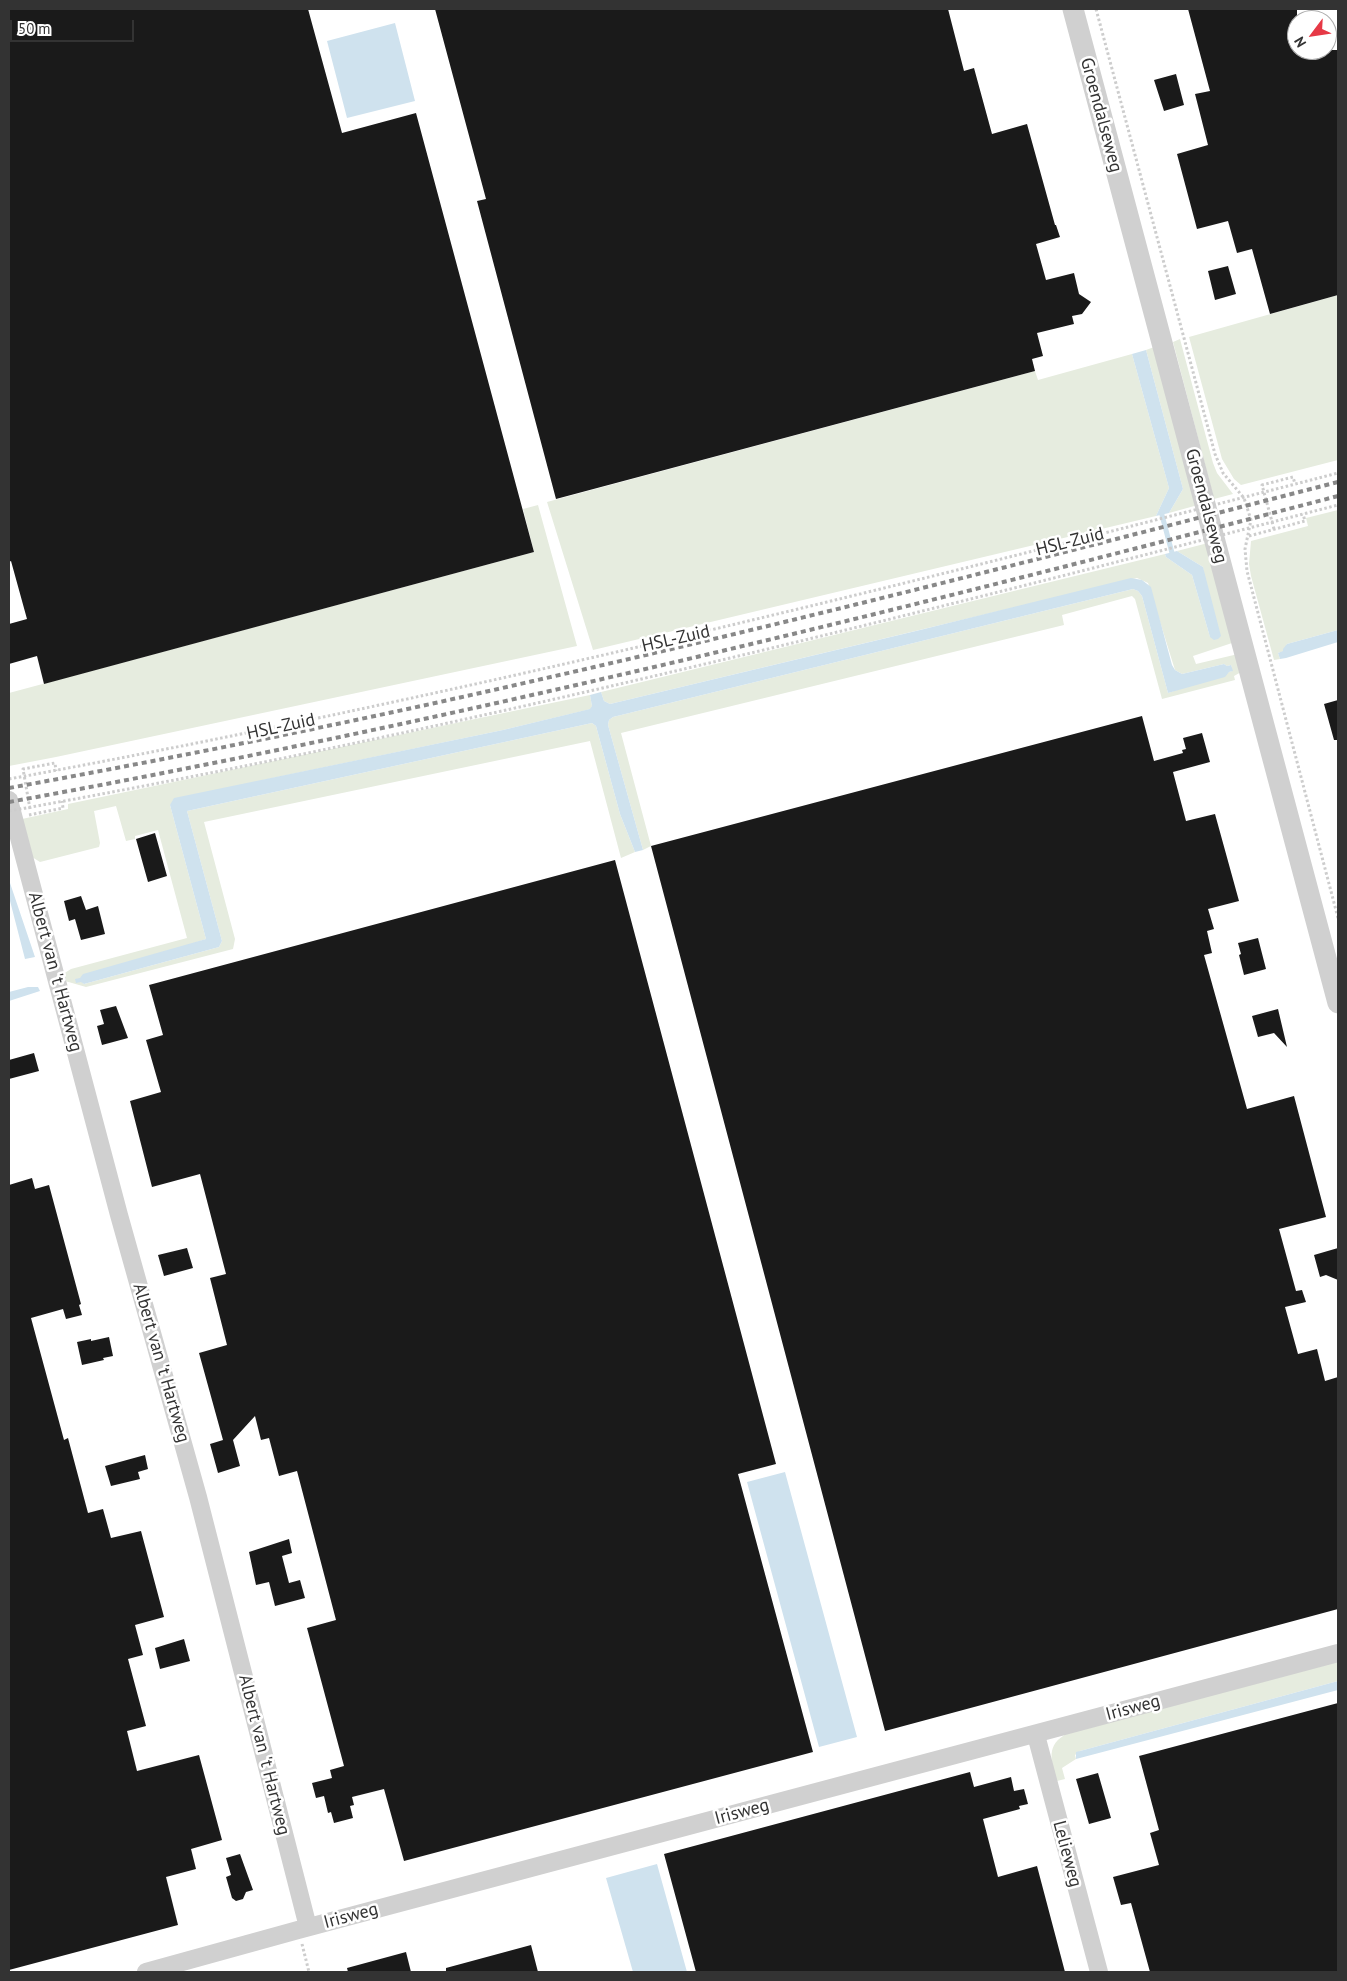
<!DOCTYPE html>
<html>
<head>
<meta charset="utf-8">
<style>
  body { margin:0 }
  #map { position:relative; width:1347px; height:1981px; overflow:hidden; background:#fff; font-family:"PT Sans",sans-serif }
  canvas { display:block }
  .frame { position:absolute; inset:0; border:10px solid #333; pointer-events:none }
  .north { position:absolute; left:1287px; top:10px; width:50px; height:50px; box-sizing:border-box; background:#fff; border:1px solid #adadad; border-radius:50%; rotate:239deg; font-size:14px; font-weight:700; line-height:20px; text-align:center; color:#333 }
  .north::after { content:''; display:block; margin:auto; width:18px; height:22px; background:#e63946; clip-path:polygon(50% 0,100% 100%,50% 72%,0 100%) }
  .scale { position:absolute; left:10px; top:20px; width:124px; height:22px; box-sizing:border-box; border:2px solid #333; border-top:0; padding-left:6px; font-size:15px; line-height:18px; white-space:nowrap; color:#333; -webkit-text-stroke:4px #fff; paint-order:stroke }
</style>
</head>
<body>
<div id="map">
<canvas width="1347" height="1981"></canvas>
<div class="frame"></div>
<div class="north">N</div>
<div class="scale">50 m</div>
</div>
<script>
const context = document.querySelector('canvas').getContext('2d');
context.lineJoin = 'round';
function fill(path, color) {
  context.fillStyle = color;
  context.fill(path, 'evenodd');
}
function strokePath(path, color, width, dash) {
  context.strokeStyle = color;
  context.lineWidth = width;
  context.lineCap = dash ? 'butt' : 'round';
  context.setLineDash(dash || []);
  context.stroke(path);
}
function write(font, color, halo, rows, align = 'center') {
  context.font = font + ' "PT Sans",sans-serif';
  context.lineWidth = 5;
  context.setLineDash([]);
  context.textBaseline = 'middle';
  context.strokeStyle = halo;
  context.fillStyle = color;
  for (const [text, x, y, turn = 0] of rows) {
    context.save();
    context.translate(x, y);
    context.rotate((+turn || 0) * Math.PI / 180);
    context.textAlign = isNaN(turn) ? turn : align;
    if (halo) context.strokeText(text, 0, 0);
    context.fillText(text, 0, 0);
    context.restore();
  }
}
fill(new Path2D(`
  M1338,295v165l-97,25 -7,-6 -12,-20 -33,-122z
  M1180,339l33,124 4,10 16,21 -19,5 -41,-157z
  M1157,346l41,159 -29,8 14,-24 -37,-139z
  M1132,354l37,134 -13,28 -563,134 -46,-148 488,-131 3,9z
  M538,505l39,141 -521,111 -47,9v-73l525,-141 -11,-43z
  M1338,510v120l-51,14 -3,7 -6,2 2,6 -6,1 -23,-84 -2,-12 2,-23 57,-15 -2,-8z
  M1208,543l27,99 -42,14 3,8 42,-10 5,17 -9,5 1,4 -73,19 -27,-100 -3,-3 -70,19 2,10 -443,108 30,113 -8,4 -35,-125 1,-5 4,-3 520,-128 5,2 4,5 26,97 64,-22 -1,-6 -4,1 -3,-2 -42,10 -7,-4 -27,-87 -11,-5 -527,126 -6,-3 -3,-9 564,-138 1,3 26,18 18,62 -7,-70 -26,-16z
  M590,695l2,11 -1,3 -88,21 -240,50 -93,25 36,134 -125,42 3,3 135,-37 3,-6 -35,-130 405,-88 4,3 24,88 15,38 -14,6 -31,-117 -386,81 31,117 -2,10 -147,38 -21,-6 -2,-7 8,-5 116,-31 -29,-108 -23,6v3l-9,2 -10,-35 -22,5 6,32 -1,4 -59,15 -8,-5 -10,-38 46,-10v-5z
  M1338,1661v20l-258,70 -5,4 1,4 -14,9 3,11 -8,2c-6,-21 -12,-36 11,-48z`), '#e6ecdf');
fill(new Path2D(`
  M395,23l20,78 -68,17 -20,-77z
  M1146,350l37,139 -14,24 -13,3 13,-28 -37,-134z
  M1177,551l26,16 18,69 -3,3 -4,1 -4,-3 -18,-62 -26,-18 -1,-3z
  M1131,578l11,2 9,7 21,78 3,5 7,4 42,-10 3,2 4,-1 2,6 -4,1 -4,5 -57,16 -26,-97 -4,-5 -5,-2 -520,128 -4,3 -1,5 35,125 -8,2 -15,-38 -24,-88 -4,-3 -405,88 35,130 -3,6 -135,37 -3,-2 -5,1 -1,-4 5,-1 3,-4 123,-35 -36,-134 4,-7 329,-68 87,-21 2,-3 -2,-11 11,-3 3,9 6,3 310,-74z
  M1338,630v12l-52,16 -6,1 -2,-6 5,-2v-2l4,-5z
  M9,880l26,77 -10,2 -16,-62z
  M28,987h10l2,4 -31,10v-9z
  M785,1472l72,265 -38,10 -72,-265z
  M1338,1681v9l-262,69v-7l4,-1z
  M657,1864l30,108h-54l-27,-94z`), '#cfe2ee');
strokePath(new Path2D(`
  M1162,515l10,38`), '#cfe2ee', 5);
fill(new Path2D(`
  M9,9h299l34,124 74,-20 118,439 -490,132 -7,-28 -28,8v-40l18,-5 -16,-58 -2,1z
  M435,9h513l16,62 10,-3 18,66 35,-10 28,101h1l4,12 -24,7 10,36 28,-7 5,21 12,8 -9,12 -10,2 2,8 -37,9 6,23 -11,3 3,12 -479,128 -79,-298 9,-2z
  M1188,9h109v41h41v245l-68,19 -18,-65 -15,4 -9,-32 -31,8 -20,-75 31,-9 -13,-51 15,-3z
  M1176,74l8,31 -20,6 -10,-31z
  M1228,266l8,28 -21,6 -7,-29z
  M1338,700v40h-4l-10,-36z
  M1142,716l12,45 29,-8 -1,-3 4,-1 -3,-11 19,-5 8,29 -37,10 13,49 29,-7 24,87 -31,8 6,20 -7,2 5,22 -8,2 43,154 47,-13 32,121 -47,12 17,62 6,-1 4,12 -21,5 13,47 19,-5 8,32 13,-4v232l-453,122 -234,-885z
  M155,833l12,43 -19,6 -12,-43z
  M615,860l161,604 -38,10 75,278 -409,109 -20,-72 -32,8 2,8 -4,1 3,12 -19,5 -3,-11 -3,1 -4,-17 -8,2 -4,-15 20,-5 -2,-8 14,-4 -37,-138 29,-8 -39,-149 -18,5 -10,-38 -8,2 -6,-24 -22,24 7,26 -22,7 -8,-29 13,-4 -24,-87 28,-8 -17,-67 16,-4 -26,-100 -48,13 -22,-86 31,-9 -15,-52 17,-5 -14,-50z
  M81,896l5,14 12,-4 7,28 -24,6 -6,-21 -6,2 -5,-20z
  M1258,938l8,31 -22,6 -5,-20 2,-1 -3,-11z
  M116,1006l12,32 -26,7 -5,-19 7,-2 -4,-14z
  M1278,1009l9,38 -13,-14 -16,4 -6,-21z
  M34,1053l5,18 -30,8v-19z
  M32,1178l3,11 14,-4 32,119 -2,1 3,10 -16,4 -3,-10 -32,9 33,122 4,-2 20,75 15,-4 8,29 30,-7 23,86 -29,8 8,30 -15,4 18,67 -19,5 10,40 62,-16 23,85 -31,9 5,20 -30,8 12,48 -169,45v-785z
  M187,1248l6,20 -29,8 -6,-21z
  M1338,1248v32l-12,-5 -6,2 -6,-22z
  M109,1337l4,19 -10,2 1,2 -22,5 -5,-23 14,-3v2z
  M145,1455l3,14 -10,3 2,7 -29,7 -6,-20z
  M289,1539l3,14 -10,3 7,27 11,-3 5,18 -30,8 -6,-24 -13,3 -7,-33z
  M184,1639l6,22 -30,8 -5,-21z
  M1338,1703v269h-188l-19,-69 -10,2 -8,-28 46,-12 -9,-32 9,-3 -20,-74z
  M970,1772l4,15 37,-10 3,14 10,-2 4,15 -9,2 1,3 -37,10 15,58 39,-11 28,106h-369l-32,-118z
  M1098,1773l13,45 -22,6 -13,-45z
  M240,1854l13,36 -7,2 -3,7 -7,2 -4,-3 -6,-21 5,-2 -5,-17z
  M531,1945l7,27h-92v-4z
  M406,1952l5,20h-63l-1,-4z`), '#1a1a1a');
strokePath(new Path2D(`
  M1096,9l119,445 8,19 21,25 7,22 -6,29 2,22 91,347
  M1274,529l-12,-44 31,-8 2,7
  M1249,536l56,-15 -2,-7
  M30,809l-7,-40 32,-6 1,8
  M29,815l34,-7 -1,-7
  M302,1944l7,28`), '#cdcdcd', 3, [2.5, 2.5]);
strokePath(new Path2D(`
  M9,800l110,415 79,282 110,430
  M1036,1735l63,237
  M146,1972l152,-42 1040,-277`), '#d0d0d0', 18);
strokePath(new Path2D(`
  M1073,9l265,994`), '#d0d0d0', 21);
strokePath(new Path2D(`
  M9,788c175,-32 350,-67 524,-107 270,-61 537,-130 805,-199
  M9,802c448,-81 889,-191 1329,-306`), '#888', 4, [5, 4]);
strokePath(new Path2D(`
  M9,779c448,-82 889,-192 1329,-306
  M9,811c448,-80 889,-192 1329,-306`), '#cdcdcd', 3, [2.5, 2.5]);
write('18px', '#333', '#fff', [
  ["Groendalseweg",1101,115,75],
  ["Groendalseweg",1206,506,75],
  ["HSL-Zuid",1070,542,-14],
  ["HSL-Zuid",676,639,-13],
  ["HSL-Zuid",281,727,-12],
  ["Albert van 't Hartweg",55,972,75],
  ["Albert van 't Hartweg",161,1363,74],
  ["Irisweg",1133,1708,-15],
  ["Albert van 't Hartweg",264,1755,76],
  ["Irisweg",742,1812,-15],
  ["Lelieweg",1067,1854,75],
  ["Irisweg",351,1916,-15]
]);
</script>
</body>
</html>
